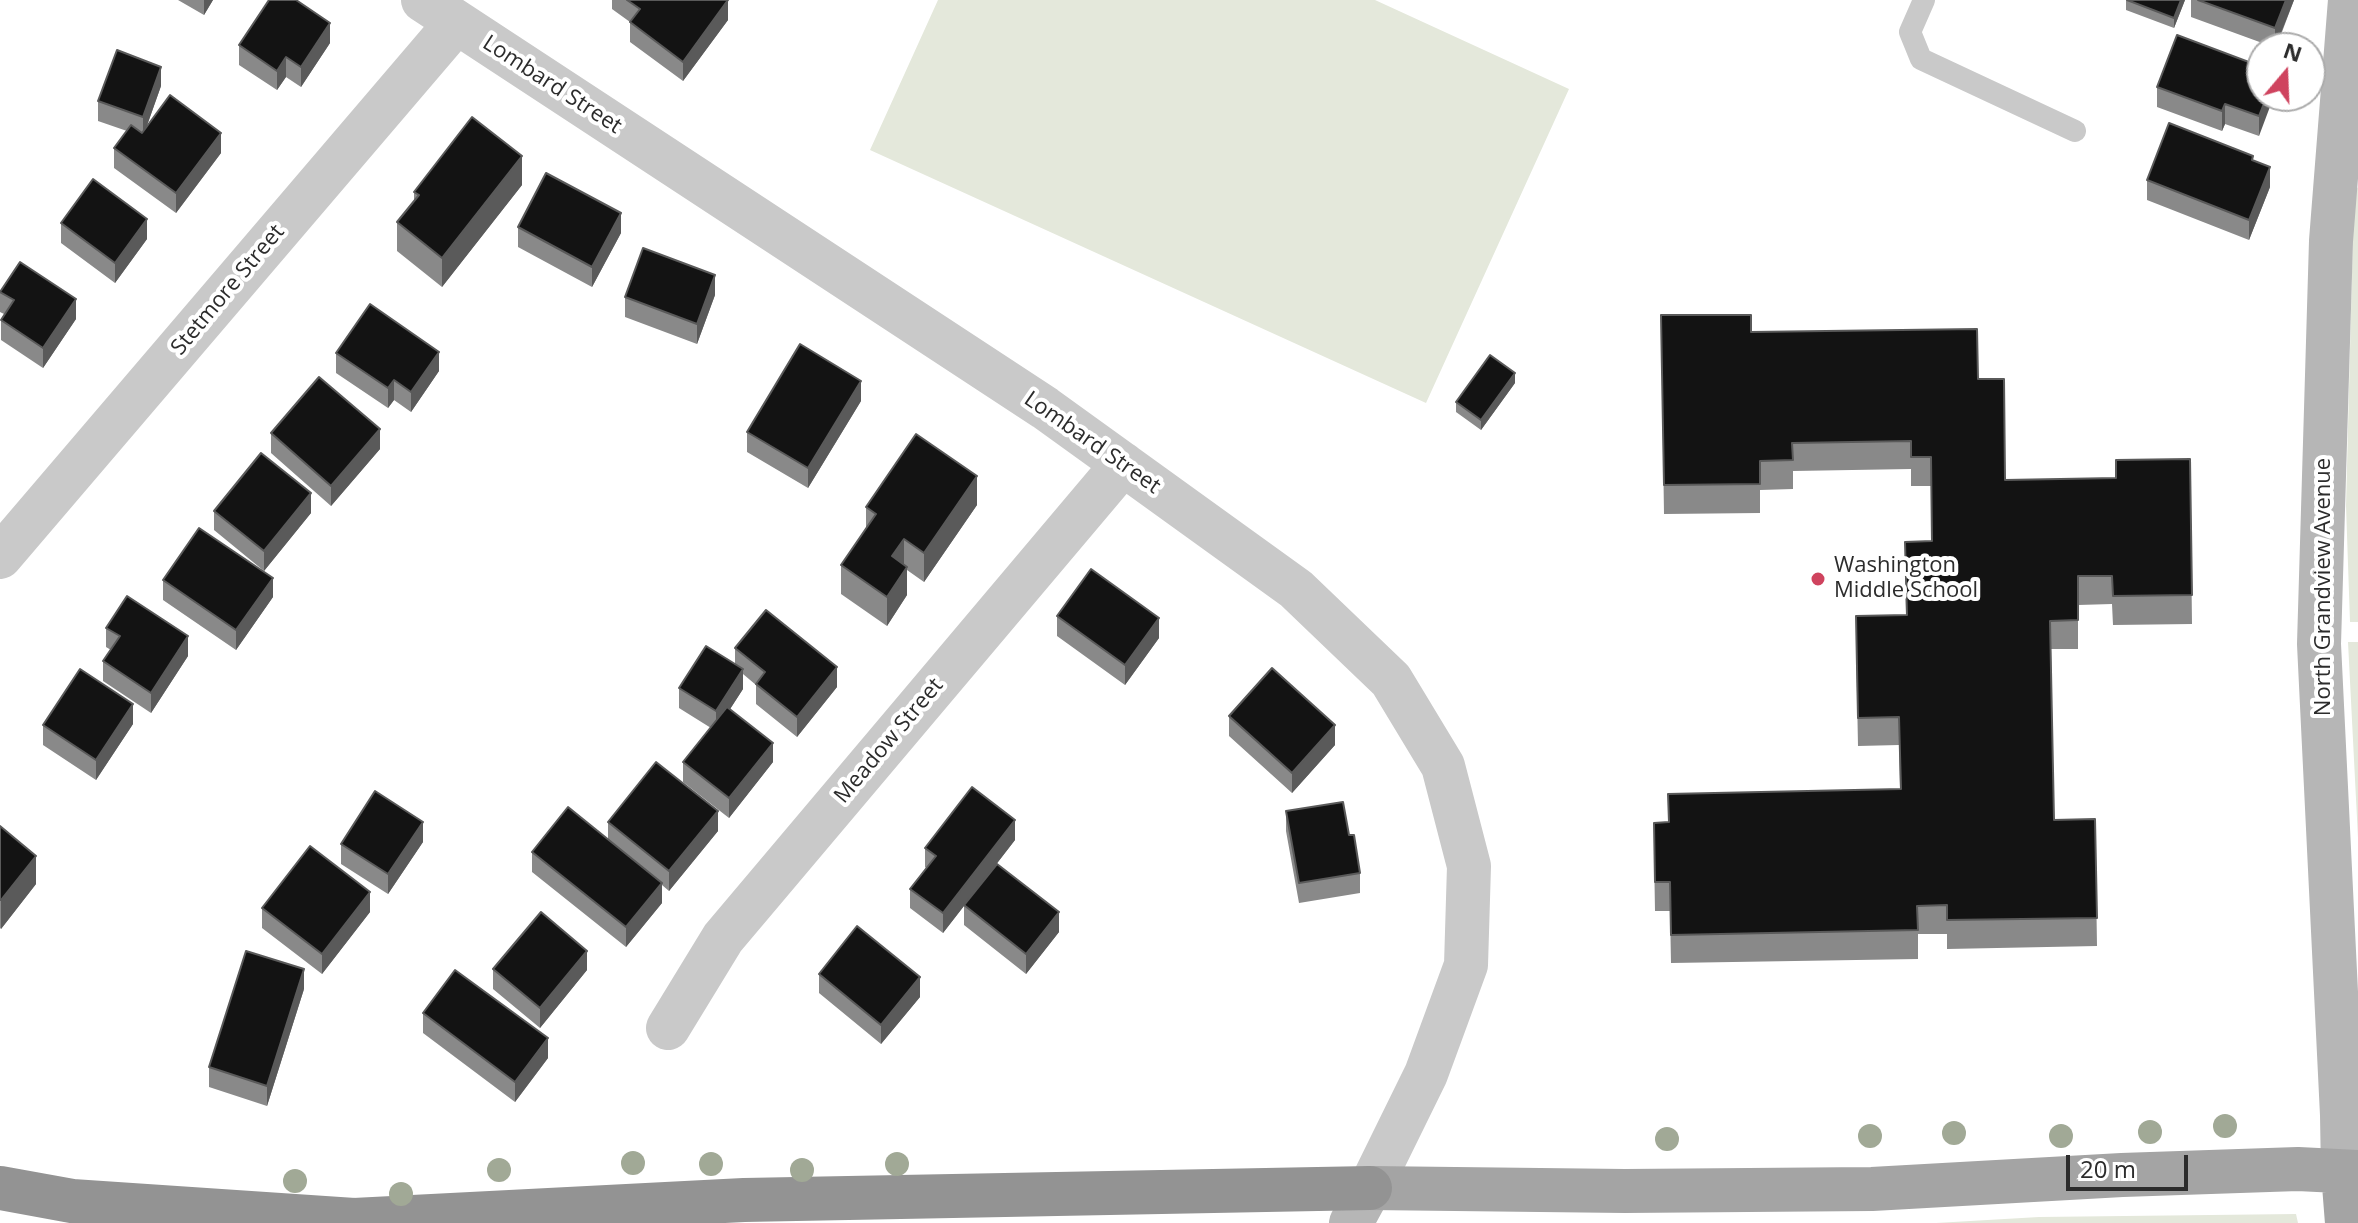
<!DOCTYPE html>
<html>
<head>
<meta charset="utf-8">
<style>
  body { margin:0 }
  #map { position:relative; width:2358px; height:1223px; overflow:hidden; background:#fff; font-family:"Open Sans",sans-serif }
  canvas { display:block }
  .north { position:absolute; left:2246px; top:32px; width:80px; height:80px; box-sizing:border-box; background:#fff; border:2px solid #ababab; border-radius:50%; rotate:19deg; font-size:22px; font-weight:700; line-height:32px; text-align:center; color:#2c2c2c }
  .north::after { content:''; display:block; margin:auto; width:28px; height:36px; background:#cf435e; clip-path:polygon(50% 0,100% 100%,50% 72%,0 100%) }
  .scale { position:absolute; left:2066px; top:1155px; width:122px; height:36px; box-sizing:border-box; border:4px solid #2c2c2c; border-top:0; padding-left:10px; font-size:24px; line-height:28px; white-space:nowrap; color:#2c2c2c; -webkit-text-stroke:6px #fff; paint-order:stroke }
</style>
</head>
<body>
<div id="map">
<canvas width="2358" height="1223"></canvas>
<div class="north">N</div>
<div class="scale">20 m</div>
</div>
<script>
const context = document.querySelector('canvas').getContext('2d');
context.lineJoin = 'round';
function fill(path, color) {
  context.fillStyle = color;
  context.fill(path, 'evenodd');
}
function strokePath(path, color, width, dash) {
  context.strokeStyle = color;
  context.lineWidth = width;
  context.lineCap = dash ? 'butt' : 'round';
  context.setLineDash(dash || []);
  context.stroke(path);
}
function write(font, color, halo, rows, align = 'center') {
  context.font = font + ' "Open Sans",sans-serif';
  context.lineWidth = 8;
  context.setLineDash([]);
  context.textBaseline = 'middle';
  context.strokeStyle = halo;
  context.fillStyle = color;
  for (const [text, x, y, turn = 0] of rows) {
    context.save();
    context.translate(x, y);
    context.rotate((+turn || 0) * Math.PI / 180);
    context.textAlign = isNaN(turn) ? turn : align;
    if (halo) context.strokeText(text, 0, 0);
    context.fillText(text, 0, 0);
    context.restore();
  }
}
fill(new Path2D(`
  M938,0h437l194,89 -143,314 -556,-253z
  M2358,187v435h-8l-4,-116 8,-313z
  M2348,642h10v196z
  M2296,1214l2,9h-362l103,-6z`), '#e4e8db');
strokePath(new Path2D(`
  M1924,0l-14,32 11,27 154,72`), '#c9c9c9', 22);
strokePath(new Path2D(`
  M423,0l622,408 251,181 95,91 52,86 26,100 -3,99 -40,109 -56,114
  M0,557l456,-534
  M668,1028l55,-90 400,-474`), '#c9c9c9', 44);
strokePath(new Path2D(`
  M2343,1172l-1,-57 -23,-471 12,-403 19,-241
  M1351,1223l19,-35`), '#b6b6b6', 44);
strokePath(new Path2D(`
  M2343,1172l4,51
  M1370,1188l255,3 247,-2 250,-14 176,-6 60,3`), '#a4a4a4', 44);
strokePath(new Path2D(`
  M0,1188l72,13 282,19 390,-20 626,-12`), '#939393', 44);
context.fillStyle = '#a1a996';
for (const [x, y] of [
  [2225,1126],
  [2150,1132],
  [1954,1133],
  [1870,1136],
  [2061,1136],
  [1667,1139],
  [633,1163],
  [711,1164],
  [897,1164],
  [499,1170],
  [802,1170],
  [295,1181],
  [401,1194]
]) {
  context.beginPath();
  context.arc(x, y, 12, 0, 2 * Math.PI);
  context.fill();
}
fill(new Path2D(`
  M178,0h35l-9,15z
  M612,0h116v20l-45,61 -53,-39v-20l-18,-13z
  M2126,0h59l-11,28 -48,-18z
  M2191,0h103l-18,48 -85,-31z
  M330,43l-29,44 -15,-10 -9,13 -38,-25v-20z
  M2262,67l-3,69 -34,-12 -3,7 -65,-24v-20z
  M161,86l-15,42 75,25 -45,60 -62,-45v-20l13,-17 -29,-10v-20z
  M2253,160l17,27 -21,53 -102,-40v-20z
  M522,185l-80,102 -45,-36v-29l17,-21v-9z
  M61,223l86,16 -32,44 -54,-40z
  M518,227l103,6 -29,54 -74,-40z
  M0,292l76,27 -33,49 -42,-28v-20l3,-6 -4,-2z
  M715,295l-18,49 -72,-27v-20z
  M1661,315l90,17 227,47 27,101 111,-2 74,-19 2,165 -79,1 -1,-21 -34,1v44h-27l3,171 41,-1 2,127 -150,3v-15h-29v25l-247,4 -1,-52h-15l-1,-59v-29l14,-1v-28l232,-5 -1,-44 -41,1 -2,-102 50,-29 -1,-73 27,-1 -1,-55h-20v-17l-118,2v18l-33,1v23l-96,1z
  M336,353l103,18 -28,41 -17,-12 -6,8 -52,-35z
  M1515,383l-34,47 -25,-18v-10z
  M861,401l-53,87 -61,-36v-20z
  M271,433l109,16 -49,57 -60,-53z
  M977,505l-53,77 -17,-12v25l-20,31 -46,-32v-29l25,-36v-22z
  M214,511l97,2 -47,58 -50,-41z
  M163,580l110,17 -37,53 -73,-50z
  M1057,616l102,22 -34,47 -68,-49z
  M106,628l82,28 -37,57 -48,-32v-20l8,-11 -5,-3z
  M735,648l102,39 -40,50 -41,-33v-19l-13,-11v15l-13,20 43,53 -44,56 -46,-36v-20l28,-34 -32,-20v-20l56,-24z
  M1229,716l106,29 -43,48 -63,-57z
  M133,724l-37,56 -53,-35v-20z
  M1286,811l63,24 11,38v20l-61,10 -13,-72z
  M608,822l110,9 -49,60 -7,-6v18l-36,44 -94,-75v-20l76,-13z
  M0,826l36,58 -35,45 -1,-1z
  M1015,840l-27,35 71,57 -33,42 -62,-49v-19l-21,27 -33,-25v-19l16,-21 -1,-1v-19z
  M423,842l-35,52 -47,-30v-20z
  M262,908l108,4 -48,62 -60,-46z
  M493,969l94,1 -47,58 -47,-39z
  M819,974l101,23 -39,47 -62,-51z
  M304,989l-37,117 -58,-19v-20z
  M423,1013l125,45 -33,44 -92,-69z`), '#898989');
fill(new Path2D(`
  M204,0h9l-9,15z
  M728,0v20l-45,61v-19z
  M2181,0h4l-11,28v-10z
  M2286,0h8l-19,48v-20z
  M330,23v20l-29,44v-20z
  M286,57v20l-9,13v-19z
  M161,67v19l-18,51v-20z
  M2267,96h7l-15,40v-20z
  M2225,104v20l-3,7v-20z
  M221,133v20l-45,60v-20z
  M522,156v29l-80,102v-29z
  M2270,167v20l-21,53v-20z
  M621,213v20l-29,54v-20z
  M147,219v20l-32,44v-20z
  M715,275v20l-18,49v-20z
  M76,299v20l-33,49v-20z
  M439,352v19l-28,41v-20z
  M1515,373v10l-34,47v-10z
  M394,380v20l-6,8v-20z
  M861,381v20l-53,87v-20z
  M380,429v20l-49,57v-20z
  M977,476v29l-53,77v-29z
  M311,493v20l-47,58v-20z
  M904,539v28l-12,-11z
  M907,567v28l-20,31v-29z
  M273,578v19l-37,53v-20z
  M1159,618v20l-34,47v-20z
  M188,636v20l-37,57v-20z
  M837,667v20l-40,50v-20z
  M743,669v20l-27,42v-20z
  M133,704v20l-37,56v-20z
  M1335,725v20l-43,48v-20z
  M773,743v19l-44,56v-20z
  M718,811v20l-49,60v-20z
  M1015,820v20l-72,93v-20z
  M423,822v20l-35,52v-20z
  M36,856v28l-35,45v-29z
  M662,883v20l-36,44v-20z
  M370,892v20l-48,62v-20z
  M1059,912v20l-33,42v-20z
  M587,951v19l-47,58v-20z
  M304,969v20l-37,117v-20z
  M920,977v20l-39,47v-19z
  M548,1038v20l-33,44v-20z`), '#5a5a5a');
const building = new Path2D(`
  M269,0h27l34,23 -29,44 -15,-10 -9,14 -38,-26z
  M627,0h101l-45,62 -53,-40 10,-13z
  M2127,0h54l-7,18z
  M2198,0h88l-11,28z
  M2177,35l85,32v29h5l-8,20 -34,-12 -3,7 -65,-24z
  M117,50l44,17 -18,50 -45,-16z
  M170,95l51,38 -45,60 -62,-45 17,-23 11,8z
  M472,117l50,39 -80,102 -45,-36 22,-27 -5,-3z
  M2169,123l84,33 -1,4 18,7 -21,53 -102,-40z
  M546,173l75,40 -29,54 -74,-40z
  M93,179l54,40 -32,44 -54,-40z
  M643,248l72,27 -18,49 -72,-27z
  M20,262l56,37 -33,49 -42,-28 13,-20 -14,-8z
  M370,304l69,48 -28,40 -17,-12 -6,8 -52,-35z
  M1661,315h90v17l226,-3 1,50h26l1,101 111,-2v-18l74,-1 2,136 -79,1 -1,-20h-34v44l-28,1 4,199 41,-1 2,99 -150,2v-15l-30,1 1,24 -247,5 -1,-53h-15l-1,-59 15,-1 -1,-28 233,-5 -2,-72 -41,1 -2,-102 51,-1 -2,-73 27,-1 -1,-84h-20v-16l-119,2 1,17 -33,1v23l-96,1z
  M800,344l61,37 -53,87 -61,-36z
  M1490,355l25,18 -34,47 -25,-18z
  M319,377l61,52 -49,57 -60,-53z
  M916,434l61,42 -53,77 -20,-14 -12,17 15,11 -20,30 -46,-32 35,-51 -10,-7z
  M261,453l50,40 -47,58 -50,-40z
  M199,528l74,50 -37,52 -73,-50z
  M1091,569l68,49 -34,47 -68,-49z
  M127,596l61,40 -37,57 -48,-32 17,-25 -14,-8z
  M766,610l71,57 -40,50 -41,-33 9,-12 -30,-24z
  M706,646l37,23 -27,42 -37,-23z
  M1272,668l63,57 -43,48 -63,-57z
  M80,669l53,35 -37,56 -53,-35z
  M727,707l46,36 -44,55 -46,-36z
  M656,762l62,49 -49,60 -61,-49z
  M972,787l43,33 -72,93 -33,-24 26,-33 -11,-8z
  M375,791l48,31 -35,52 -47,-30z
  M1343,802l6,33h5l6,38 -61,10 -13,-72z
  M568,807l94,76 -36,44 -94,-75z
  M0,826l36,30 -35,44h-1z
  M310,846l60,46 -48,62 -60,-46z
  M997,864l62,48 -33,42 -62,-49z
  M541,912l46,39 -47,57 -47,-39z
  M857,926l63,51 -39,48 -62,-51z
  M246,951l58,18 -37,117 -58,-19z
  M455,970l93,68 -33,44 -92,-69z`);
fill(building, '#131313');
strokePath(building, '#5a5a5a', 2);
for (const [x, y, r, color] of [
  [1818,579,8,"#cf435e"]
]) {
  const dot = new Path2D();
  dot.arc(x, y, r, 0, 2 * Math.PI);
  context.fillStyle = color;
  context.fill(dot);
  strokePath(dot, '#fff', 3);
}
write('22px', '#2c2c2c', '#fff', [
  ["Lombard Street",552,85,33],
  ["Stetmore Street",228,290,-50],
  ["Lombard Street",1092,443,35],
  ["North Grandview Avenue",2324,587,-90],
  ["Meadow Street",889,741,-50]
]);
write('22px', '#2c2c2c', '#fff', [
  ["Washington",1834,566],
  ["Middle School",1834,591]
], 'left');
</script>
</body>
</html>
